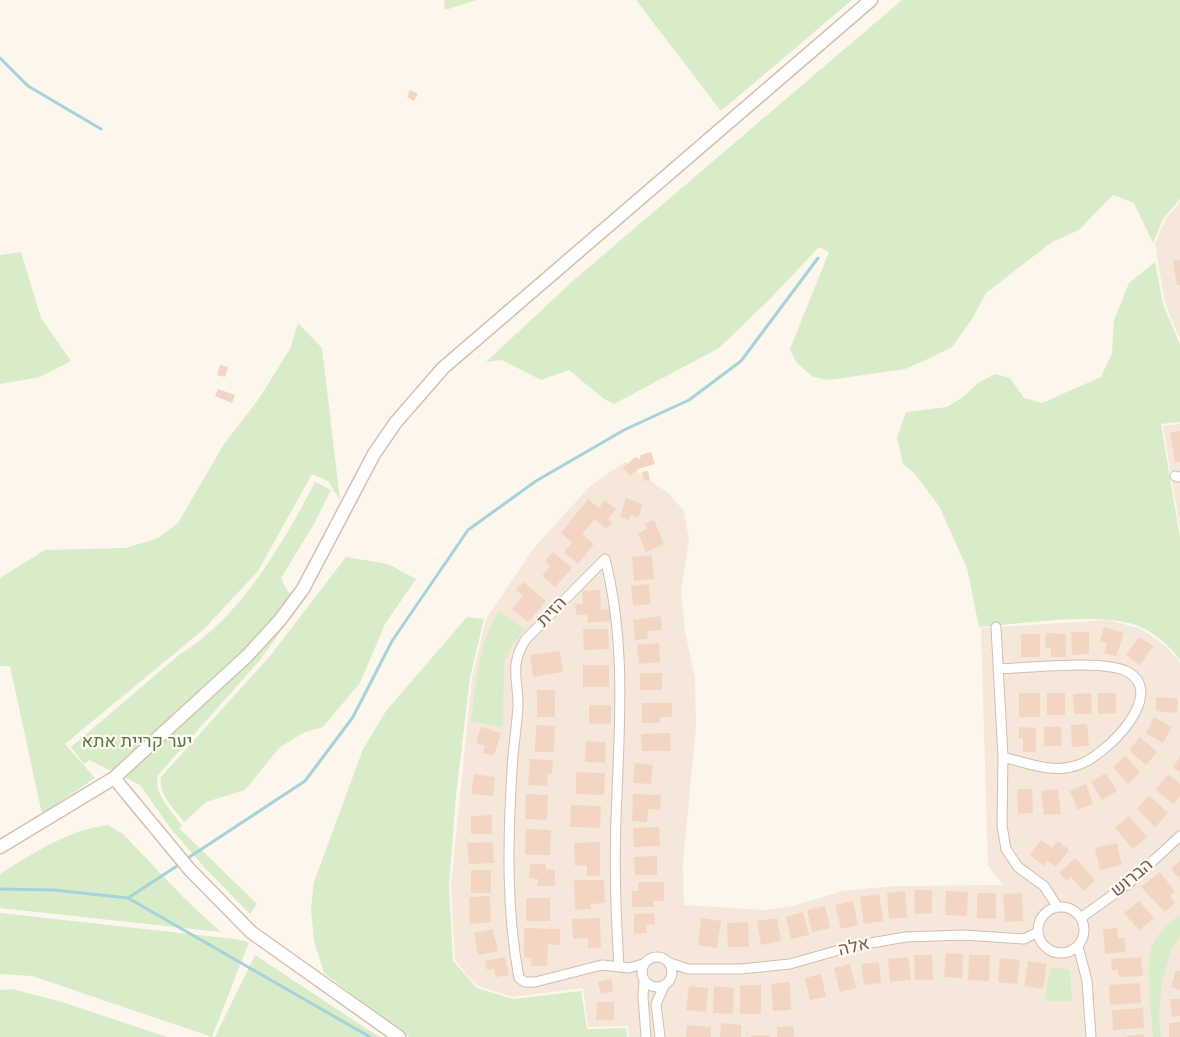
<!DOCTYPE html>
<html>
<head>
<meta charset="utf-8">
<style>
  body { margin:0 }
  canvas { display:block; background:#fdf6ec }
</style>
</head>
<body>
<canvas width="1180" height="1037"></canvas>
<script>
const context = document.querySelector('canvas').getContext('2d');
context.lineJoin = 'round';
function fill(path, color) {
  context.fillStyle = color;
  context.fill(path, 'evenodd');
}
function strokePath(path, color, width, dash) {
  context.strokeStyle = color;
  context.lineWidth = width;
  context.lineCap = dash ? 'butt' : 'round';
  context.setLineDash(dash || []);
  context.stroke(path);
}
function write(font, color, halo, rows, align = 'center') {
  context.font = font + ' "PT Sans",Heebo,sans-serif';
  context.lineWidth = 4.5;
  context.setLineDash([]);
  context.textBaseline = 'middle';
  context.strokeStyle = halo;
  context.fillStyle = color;
  for (const [text, x, y, turn = 0] of rows) {
    context.save();
    context.translate(x, y);
    context.rotate((+turn || 0) * Math.PI / 180);
    context.textAlign = isNaN(turn) ? turn : align;
    if (halo) context.strokeText(text, 0, 0);
    context.fillText(text, 0, 0);
    context.restore();
  }
}
fill(new Path2D(`
  M1180,202v137l-15,-36 -10,-59 10,-24z
  M1180,424v104l-17,-102z
  M625,462l44,32 15,17 5,29 -8,51 4,40 10,47 1,49 -13,136 1,42 80,5 29,-4 50,-15 52,-5 108,-1 -15,-19 -7,-238 128,-8 32,9 25,17 14,17v374h-551l-1,-11 -40,1 -5,-39 -70,9 -35,-11 -11,-11 -12,-15 -4,-76 21,-206 14,-59 48,-71 56,-62z`), '#f5e8da');
fill(new Path2D(`
  M444,0h33l-32,10z
  M636,0h216l-131,111z
  M902,0h278v199l-17,20 -10,24 -19,-40 -21,-8 -34,35 -27,12 -66,51 -14,26 -20,28 -22,11 -25,11 -76,11 -16,-3 -17,-15 -6,-13 39,-97 -10,-5 -50,53 -50,48 -105,56 -10,-5 -35,-29 -28,10 -39,-20 -16,2 89,-83z
  M21,252l20,66 30,43 -31,16 -40,7v-129z
  M1155,262l8,42 17,41v77l-19,2 19,114v122c-10,-13 -22,-25 -37,-32 -34,-18 -124,-4 -164,-1l-12,-59 -28,-62 -24,-32 -12,-10 -6,-27 9,-25 41,-5 16,-10 15,-14 17,-9 15,4 14,20 18,5 59,-26 11,-24 2,-33 15,-37z
  M298,323l24,25 18,152 -12,-19 -16,-7 -54,97 -54,58 -139,115 30,34 -53,36 -32,-148h-10v-88l45,-28 81,-2 32,-10 20,-15 46,-79 34,-44 32,-51z
  M315,482l16,8 -17,34 -33,54 7,14 10,3 1,11 -39,54 -102,115c-5,19 14,36 24,51l-3,2 78,76 -7,10 -45,-46 -34,-39 -31,-44 -51,-25 -5,4 -13,-17 108,-92c60,-36 104,-111 136,-173z
  M346,557l42,7 28,15 -31,45 -25,59 -37,44 -18,5 -25,15 -35,43 -39,12 -22,20c-10,-14 -26,-27 -23,-45l109,-121z
  M499,611l26,19 -13,14 -8,20 -1,63 -32,-6c5,-38 7,-78 28,-110z
  M467,617l17,2 -14,58 -14,119 -7,88 4,77 24,27 36,11 68,-8 6,38 39,-1 1,9h-218l-85,-64 -10,-32 -3,-32 3,-27 49,-133 23,-38z
  M108,825l15,9 63,66 35,32 -221,-24v-34c33,-21 69,-44 108,-49z
  M0,913l234,26 15,3 -37,95 -180,-61 -32,-2z
  M1180,914v22l-9,15 -9,30 -3,37 2,19h-8c-1,-23 -8,-69 -1,-91 5,-13 18,-23 28,-32z
  M255,955l124,82h-164z
  M1051,967l19,3 2,31h-28z
  M12,989l50,13 105,35h-167v-47z`), '#d8ecc9');
strokePath(new Path2D(`
  M0,58l28,28 73,43
  M185,860l120,-79 48,-64 39,-76 76,-111 68,-49 88,-51 65,-30 52,-39 77,-103
  M0,889l54,1 74,8 242,139
  M128,898l52,-34`), '#a5d3da', 3);
fill(new Path2D(`
  M410,90l8,4 -4,7 -7,-4z
  M1180,260v25h-3l-4,-24z
  M220,365l8,2 -3,10 -8,-2z
  M218,389l17,6 -3,8 -17,-7z
  M1180,431v31l-5,1 -5,-30z
  M651,452l4,12 -17,5 -8,7 -7,-8 12,-11 5,2 1,-4z
  M648,471l2,9 -6,1 -2,-9z
  M626,498l17,6 -5,14 -7,-3 -2,5 -9,-3z
  M588,499l11,9 6,-8 11,9 -8,10 4,3 -6,7 -11,-10 -13,15 12,10 -16,20 -14,-12 8,-9 -11,-10z
  M654,520l10,24 -18,8 -8,-19 9,-4 -2,-5z
  M553,552l19,16 -17,19 -13,-11 8,-10 -5,-5z
  M652,555l2,24 -20,2 -2,-24z
  M523,582l23,19 -18,21 -16,-13 11,-13 -7,-6z
  M649,584l2,20 -18,2 -2,-20z
  M600,590l1,20 9,-1v12l-22,2 -1,-8h-11l-1,-11h8l-1,-13z
  M661,616l1,14 -15,1 1,8 -13,1 -2,-20z
  M1104,627l20,6 -8,23 -12,-3 3,-10 -7,-2z
  M583,629h25l1,20 -25,1z
  M1071,632h18v22l-17,1z
  M1046,633l20,1v23h-15v-9h-6z
  M1021,634h19v23h-19z
  M1139,637l14,9 -13,19 -14,-10z
  M659,643l1,19 -21,2 -2,-19z
  M560,651l3,21 -30,5 -3,-22z
  M583,665h26v22h-26z
  M640,673h22v17h-22z
  M537,690h18v27h-18z
  M1019,693h21v24h-21z
  M1047,693h18v22h-18z
  M1091,693l1,21h-18l-1,-20z
  M1098,693h18v20l-18,1z
  M1156,697l22,1 -1,15 -21,-2z
  M642,703h30v14h-12v6h-18z
  M589,705h22v19h-22z
  M1154,717l18,10 -9,16 -17,-10z
  M1087,724l2,22 -17,1 -1,-22z
  M536,725l19,1 -1,26h-19z
  M481,727l20,6 -7,23 -11,-3 2,-7 -9,-3z
  M1019,727l17,1v24h-13v-14h-4z
  M1044,727h17l1,19h-18z
  M670,733l1,18h-29l-1,-17z
  M1140,737l17,15 -11,13 -17,-15z
  M586,741l20,1 -1,21 -20,-1z
  M1125,756l15,16 -12,12 -15,-17z
  M1180,757v15l-7,-5z
  M530,759l23,1 -1,14 -4,-1 -1,13 -19,-1z
  M635,763l18,2 -2,19 -18,-1z
  M576,772l29,1 -1,22 -28,-1z
  M1106,773l11,18 -15,9 -11,-18z
  M474,774l21,3 -2,19 -22,-2z
  M1168,774l12,10v12l-7,8 -17,-14z
  M1086,784l7,20 -15,6 -8,-19z
  M1017,789h15l1,24 -15,1z
  M1058,789l3,25 -17,1 -3,-24z
  M526,794l22,1 -1,25 -22,-1z
  M633,794l28,1 -1,15 -12,-1 -1,13 -15,-1z
  M1149,795l19,18 -13,14 -18,-18z
  M571,805l30,1 -1,22 -30,-1z
  M492,815v19h-21v-18z
  M1129,816l18,21 -14,12 -18,-21z
  M659,827l1,19 -26,1 -1,-19z
  M526,829l25,1 -1,25h-25z
  M1041,840l11,8 6,-7 11,9 -13,17 -9,-6 -3,5 -14,-11z
  M493,842l1,21 -25,1 -2,-21z
  M600,842v34h-13v-11l-12,1 -1,-23z
  M1117,843l5,22 -22,5 -5,-22z
  M657,856v19h-22l-1,-18z
  M1075,858l20,22 -11,11 -13,-14 -4,4 -8,-8z
  M1180,860v19l-9,-10z
  M530,864h16v5l9,1v16h-18l1,-7 -9,-1z
  M471,870h20v23h-20z
  M1160,872l15,20 -5,4 5,7 -10,9 -24,-25z
  M574,880h30l1,23 -14,1v5l-16,1z
  M638,882h26v19h-11l1,6h-22v-16h6z
  M914,890h18v23l-17,1z
  M905,891l2,26 -18,2 -2,-26z
  M946,891l22,1 -1,24 -22,-1z
  M977,893h19v26l-19,-1z
  M1022,893l1,28 -18,1 -2,-28z
  M879,894l4,27 -19,3 -4,-27z
  M490,896l1,26 -21,2 -1,-27z
  M526,898h24v23h-24z
  M853,901l5,24 -17,4 -6,-24z
  M1139,901l15,17 -15,12 -15,-17z
  M825,906l5,22 -18,4 -5,-22z
  M803,912l6,23 -18,4 -5,-22z
  M654,913l1,11 -9,1 1,8 -13,1v-20z
  M600,918l1,30h-13v-10l-15,1 -1,-20z
  M701,918l20,3 -4,27 -19,-3z
  M777,918l4,23 -20,4 -4,-24z
  M748,922l1,25h-21l-1,-24z
  M524,928l36,1v16l-12,-1 -1,22h-16v-8h-7z
  M1117,928l1,10h7l1,14 -21,2 -2,-25z
  M493,929l5,22 -20,4 -4,-22z
  M946,953l17,1 -1,24 -18,-1z
  M914,955h18l1,25h-18z
  M969,955h21l-1,26 -21,-1z
  M505,957l4,18 -13,2 -2,-8 -7,1 -2,-9z
  M908,957l3,23 -21,2 -2,-23z
  M1141,957l2,19 -24,1 -1,-7h-6l-1,-11z
  M1000,958l20,2 -3,24 -19,-2z
  M1028,961l19,3 -4,25 -19,-3z
  M879,962l2,21 -17,2 -3,-21z
  M850,964l6,24 -16,4 -6,-24z
  M1176,970l4,1v19l-9,-3z
  M821,974l5,23 -16,3 -5,-22z
  M611,979l2,12 -12,3 -3,-12z
  M790,982l1,28 -18,1 -2,-27z
  M1140,983l1,20 -31,2 -1,-20z
  M740,985h21v29h-21z
  M689,986l19,2 -2,24 -20,-2z
  M714,986l20,2 -1,26 -20,-1z
  M1170,999h10v17l-8,1z
  M597,1002h17v18h-18z
  M1143,1008l1,20 -31,2 -1,-20z
  M1180,1022v15h-11v-14z
  M721,1023l20,2v12h-21z
  M687,1025l24,2v10h-25z
  M793,1026l1,11h-17v-10z
  M1144,1034v3h-19v-1z
  M751,1035h19v2h-19z`), '#f3d5c3');
const street = new Path2D(`
  M1175,476l5,1
  M996,627l7,130 -1,69 4,23 12,18 26,19 13,20
  M999,669c30,-1 105,-10 129,3 40,23 -24,85 -50,93 -25,9 -51,-2 -75,-8
  M1038 930a23 23 0 1 1 46 0a23 23 0 1 1-46 0Z
  M1082,917l46,-33 52,-48
  M1078,946l9,35 4,56
  M642 972a15 15 0 1 1 30 0a15 15 0 1 1-30 0Z
  M670,963l18,6h53l49,-5 63,-18 53,-9 57,-2 61,4 14,-7
  M619,966c-3,-49 -5,-98 -3,-147 3,-88 11,-174 -11,-260l-79,80c-17,26 -8,39 -8,66 -1,21 -5,43 -6,65 -4,70 -6,139 7,208l6,4h10l67,-17 27,3 14,-4
  M644,981l-1,16 3,40
  M660,1037l-4,-33 8,-18`);
const secondary = new Path2D(`
  M114,778l76,92 61,62 148,105
  M0,847l114,-69 133,-122 33,-36 23,-31 71,-135 22,-32 47,-54 428,-368`);
strokePath(street, '#d1beb0', 11);
strokePath(secondary, '#d6c0b0', 15);
strokePath(street, '#fff', 9);
strokePath(secondary, '#fff', 12);
write('18px', '#7a5c4d', '#fffaf3', [
  ["הזית",552,612,-46],
  ["הברוש",1132,878,-40],
  ["אלה",854,947,-13]
]);
write('18px', '#537a41', '#fffaf3', [
  ["יער קריית אתא",137,742]
]);
</script>
</body>
</html>
